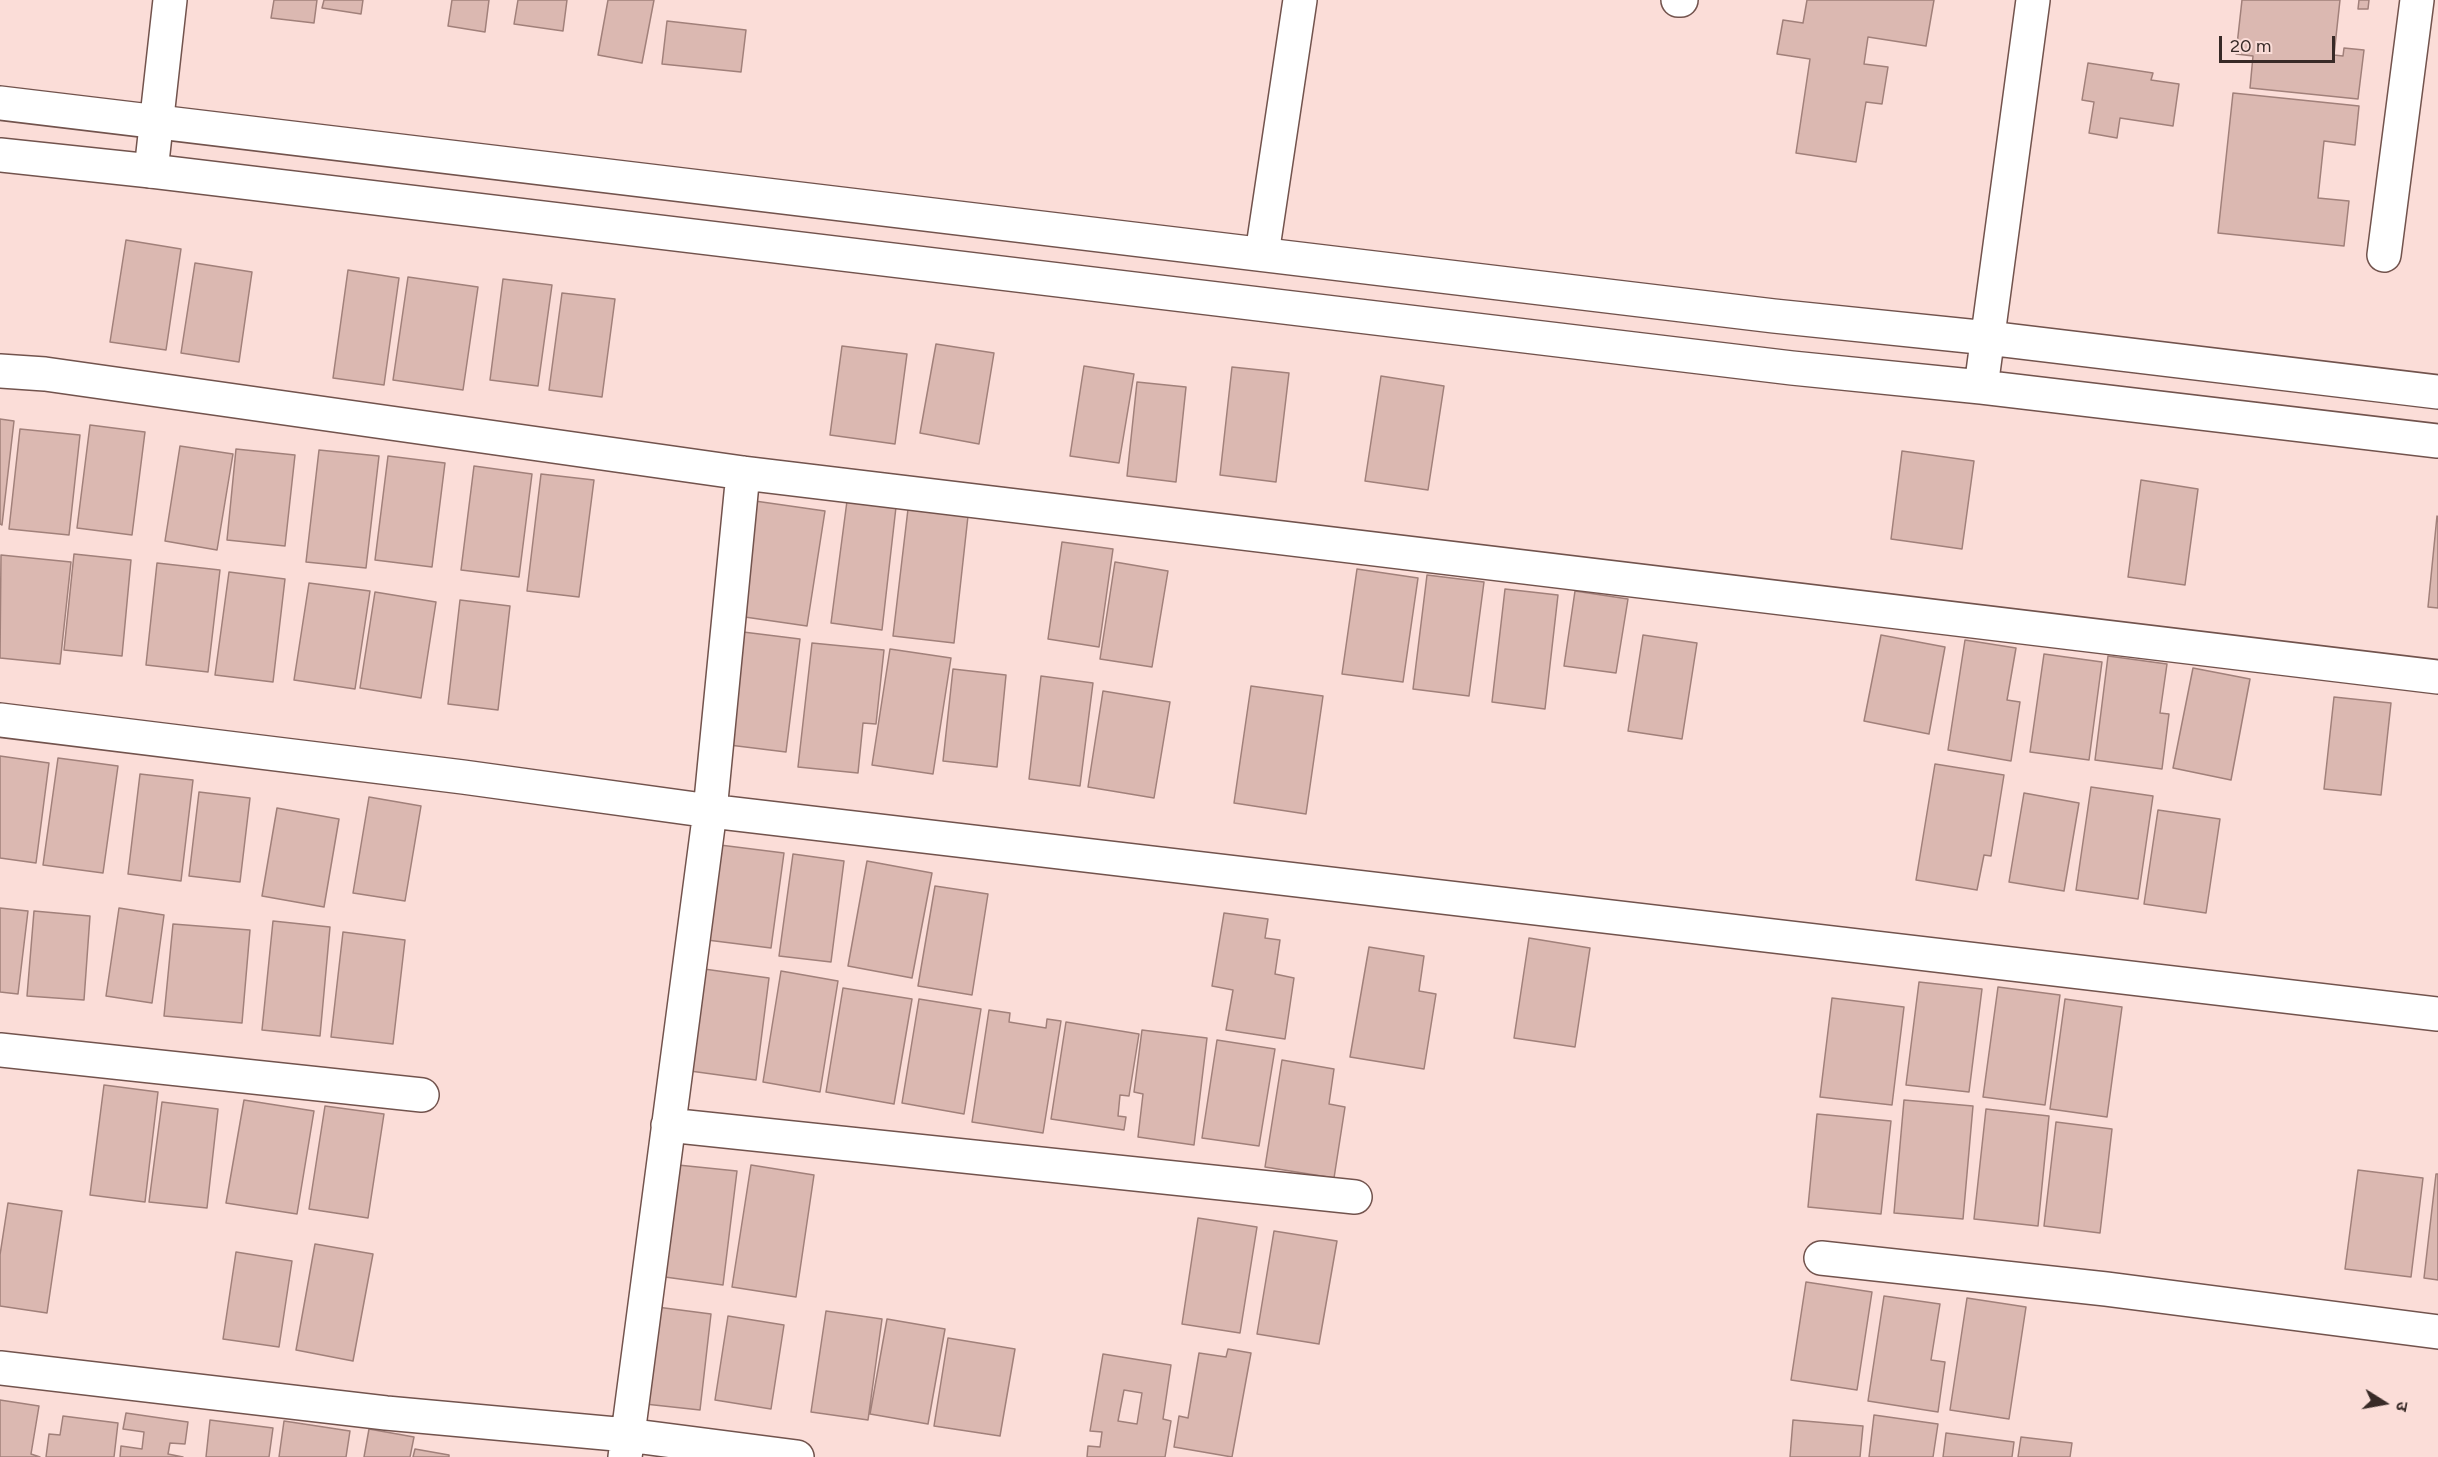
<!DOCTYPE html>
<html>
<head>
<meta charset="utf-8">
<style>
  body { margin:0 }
  #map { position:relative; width:2438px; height:1457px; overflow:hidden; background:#fbddd8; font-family:Figtree,"Noto Sans Devanagari",sans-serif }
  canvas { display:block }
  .north { position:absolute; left:2354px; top:1373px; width:60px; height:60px; -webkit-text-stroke:4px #fbddd8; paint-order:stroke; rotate:101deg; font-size:16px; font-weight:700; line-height:24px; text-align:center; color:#382a27 }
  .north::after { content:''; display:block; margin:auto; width:21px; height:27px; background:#382a27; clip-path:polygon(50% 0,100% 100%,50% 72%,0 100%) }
  .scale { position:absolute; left:2219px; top:36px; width:116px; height:27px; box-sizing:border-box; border:3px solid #382a27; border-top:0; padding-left:8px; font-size:18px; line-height:21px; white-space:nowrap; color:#382a27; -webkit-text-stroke:4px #fbddd8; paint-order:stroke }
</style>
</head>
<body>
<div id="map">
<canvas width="2438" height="1457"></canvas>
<div class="north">उ</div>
<div class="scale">20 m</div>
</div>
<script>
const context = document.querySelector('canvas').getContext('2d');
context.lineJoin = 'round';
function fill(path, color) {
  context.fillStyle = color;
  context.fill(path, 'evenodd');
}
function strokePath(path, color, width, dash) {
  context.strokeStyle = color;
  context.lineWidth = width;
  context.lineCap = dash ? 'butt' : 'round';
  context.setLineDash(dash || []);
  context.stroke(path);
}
const building = new Path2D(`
  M274,0h43l-3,23 -43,-5z
  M324,0h39l-2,14 -39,-6z
  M452,0h37l-4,32 -37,-6z
  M518,0h49l-4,31 -49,-7z
  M608,0h46l-12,63 -44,-8z
  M1807,0h127l-8,46 -58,-9 -4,27 24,3 -6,37 -16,-2 -10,60 -60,-9 14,-94 -33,-5 6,-34 20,3z
  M2242,0h98l-6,55 9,1 1,-8 20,2 -6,49 -108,-11 3,-32 -17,-2z
  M2359,0h10l-1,9h-10z
  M667,21l79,9 -5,42 -79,-8z
  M2088,63l65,10 -2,7 28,4 -6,42 -53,-8 -3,20 -28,-5 5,-31 -12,-2z
  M2233,93l126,13 -4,39 -31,-4 -6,57 31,3 -5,45 -126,-13z
  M126,240l55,9 -15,101 -56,-8z
  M195,263l57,9 -13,90 -58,-9z
  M348,270l51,8 -15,107 -51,-7z
  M408,277l70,10 -15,103 -70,-10z
  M503,279l49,6 -14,101 -48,-6z
  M562,293l53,6 -13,98 -53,-7z
  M936,344l58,9 -15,91 -59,-11z
  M842,346l65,8 -12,90 -65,-9z
  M1084,366l50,8 -15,89 -49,-7z
  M1232,367l57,6 -13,109 -56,-7z
  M1381,376l63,10 -16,104 -63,-9z
  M1137,382l49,5 -10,95 -49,-6z
  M0,419l14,2 -12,104 -2,-1z
  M90,425l55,7 -13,103 -55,-7z
  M20,429l60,6 -11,100 -60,-6z
  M180,446l53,8 -16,96 -52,-9z
  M236,449l59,6 -10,91 -58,-6z
  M319,450l60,6 -13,112 -60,-6z
  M1902,451l72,10 -12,88 -71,-10z
  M388,456l57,7 -13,104 -57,-7z
  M474,466l58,8 -13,103 -58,-7z
  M541,474l53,6 -15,117 -52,-6z
  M2141,480l57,9 -13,96 -57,-8z
  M748,500l77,11 -18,115 -76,-11z
  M847,501l49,6 -14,123 -51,-7z
  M908,509l60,7 -14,127 -61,-7z
  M2437,516l1,1v91l-10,-1z
  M1062,542l51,7 -14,98 -51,-8z
  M74,554l57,6 -9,96 -58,-6z
  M1,555l70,7 -11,102 -60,-6z
  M1115,562l53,9 -16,96 -52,-8z
  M157,563l63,7 -12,102 -62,-7z
  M1357,569l61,9 -15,104 -61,-8z
  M229,572l56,7 -12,103 -58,-7z
  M1427,575l57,7 -15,114 -56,-7z
  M309,583l61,8 -15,98 -61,-9z
  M1505,589l53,6 -13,114 -53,-7z
  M1575,591l53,8 -12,74 -52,-7z
  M375,592l61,10 -15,96 -61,-10z
  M460,600l50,6 -12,104 -50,-6z
  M735,631l65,8 -14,113 -65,-8z
  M1643,635l54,8 -15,96 -54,-8z
  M1881,635l64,12 -16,87 -65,-13z
  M1965,640l51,8 -9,52 13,2 -9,59 -63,-11z
  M812,643l72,7 -8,74 -13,-1 -5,50 -60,-6z
  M890,649l61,9 -18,116 -61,-9z
  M2044,654l58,8 -13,98 -59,-8z
  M2108,656l59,8 -7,49 9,1 -7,55 -67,-9z
  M2193,668l57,11 -19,101 -58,-12z
  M953,669l53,6 -9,92 -54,-6z
  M1041,676l52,7 -13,103 -51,-7z
  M1251,686l72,10 -17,118 -72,-11z
  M1103,691l67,11 -16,96 -66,-11z
  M2334,697l57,6 -10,92 -57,-6z
  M0,756l49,7 -13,100 -36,-5z
  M58,758l60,8 -15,107 -60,-8z
  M1935,764l69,11 -13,81 -7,-1 -7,35 -61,-10z
  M140,774l53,6 -12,101 -53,-7z
  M2091,787l62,9 -15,103 -62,-9z
  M199,792l51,6 -10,84 -51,-6z
  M2024,793l55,10 -15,88 -55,-9z
  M369,797l52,9 -16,95 -52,-8z
  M277,808l62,11 -15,88 -62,-11z
  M2158,810l62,9 -14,94 -62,-9z
  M720,845l64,8 -13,95 -64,-8z
  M793,854l51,7 -13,101 -52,-6z
  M867,861l65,12 -20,105 -64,-12z
  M935,886l53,8 -16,101 -54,-9z
  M0,908l28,3 -10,83 -18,-2z
  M119,908l45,7 -12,88 -46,-7z
  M34,911l56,5 -6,84 -57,-4z
  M1224,913l44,6 -3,19 15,2 -5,34 19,4 -9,61 -59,-9 7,-40 -21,-4z
  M273,921l57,6 -10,109 -58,-6z
  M173,924l77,6 -8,93 -78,-7z
  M343,932l62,8 -12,104 -62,-7z
  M1529,938l61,10 -15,99 -61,-9z
  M1369,947l55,9 -5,35 17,3 -12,75 -74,-12z
  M704,969l65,9 -13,102 -66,-9z
  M781,971l57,10 -18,111 -57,-10z
  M1919,982l63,7 -13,103 -63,-7z
  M1998,987l62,8 -15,110 -62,-8z
  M843,988l69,11 -18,105 -68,-12z
  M1832,998l72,9 -12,98 -72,-8z
  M919,999l62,10 -17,105 -62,-11z
  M2065,999l57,8 -15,110 -57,-8z
  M989,1010l21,3 -1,9 37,6 1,-9 14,2 -18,112 -71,-11z
  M1066,1022l73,12 -10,62 -9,-1 -2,21 8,1 -2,13 -73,-11z
  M1142,1030l65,8 -13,107 -56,-8 5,-43 -9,-2z
  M1217,1040l58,9 -16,97 -57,-8z
  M1282,1060l52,9 -5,35 16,3 -11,71 -69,-11z
  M104,1085l54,7 -13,110 -55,-7z
  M244,1100l70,11 -17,103 -71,-11z
  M1904,1100l69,6 -10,113 -69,-6z
  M162,1102l56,7 -11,99 -58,-6z
  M325,1106l59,8 -16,104 -59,-9z
  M1986,1109l63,7 -11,110 -64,-7z
  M1817,1114l74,7 -10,93 -73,-7z
  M2056,1122l56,7 -12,104 -56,-7z
  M678,1165l59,6 -14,114 -58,-8z
  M751,1165l63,10 -18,122 -64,-10z
  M2358,1170l65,8 -12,99 -66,-8z
  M2436,1174h2v106l-14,-2z
  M8,1203l54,8 -15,102 -47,-7v-51z
  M1198,1218l59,9 -17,106 -58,-9z
  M1274,1231l63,10 -18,103 -62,-10z
  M315,1244l58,10 -20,107 -57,-11z
  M236,1252l56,9 -13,86 -56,-8z
  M1806,1282l66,10 -15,98 -66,-10z
  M1884,1296l56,8 -9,56 14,2 -7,50 -70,-11z
  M1967,1298l59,9 -17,112 -59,-9z
  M657,1307l54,7 -11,96 -55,-6z
  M826,1311l56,8 -14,101 -57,-8z
  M728,1316l56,9 -13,84 -56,-9z
  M887,1319l58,10 -17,95 -58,-10z
  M948,1338l67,11 -15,87 -66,-10z
  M1228,1349l23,4 -19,104 -58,-10 5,-31 9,2 11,-65 27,4z
  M1103,1354l68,11 -8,54 8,2 -6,36h-78l1,-11 12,1 2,-15 -12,-1zM1124,1390l18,3 -5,31 -19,-3z
  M0,1400l39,6 -8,48 9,3h-40z
  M126,1413l62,9 -3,22 -15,-1 -2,11 15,3h-63l1,-11 21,3 2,-17 -21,-3z
  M1874,1415l64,9 -5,33h-64z
  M63,1416l55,7 -4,34h-68l3,-23 11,1z
  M210,1420l63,8 -4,29h-63z
  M1793,1420l70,6 -3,31h-70z
  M284,1421l66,10 -4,26h-67z
  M369,1429l45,8 -4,20h-46z
  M1946,1433l68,9 -2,15h-69z
  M2021,1437l51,6 -2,14h-52z
  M415,1449l34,6v2h-36z`);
fill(building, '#dbb8b1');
strokePath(building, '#a1807a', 1.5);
const minor = new Path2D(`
  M1678,0h3
  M151,171l19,-171
  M1262,254l38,-254
  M2384,255l33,-255
  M0,371l45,3 698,99 1695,204
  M0,720l463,57 247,34 1728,203
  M0,1050l422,45
  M668,1125l687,72
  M1821,1258l285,31 332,43
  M0,1368l386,45 241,22 170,22
  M625,1457l85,-646 33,-338`);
const tertiary = new Path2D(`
  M0,103l1774,213 214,22 450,54
  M0,155l151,16 1641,197 189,19 457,54
  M1981,387l52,-387`);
strokePath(minor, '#72534d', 36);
strokePath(tertiary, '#72534d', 36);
strokePath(minor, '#fff', 33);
strokePath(tertiary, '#fff', 33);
</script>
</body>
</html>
